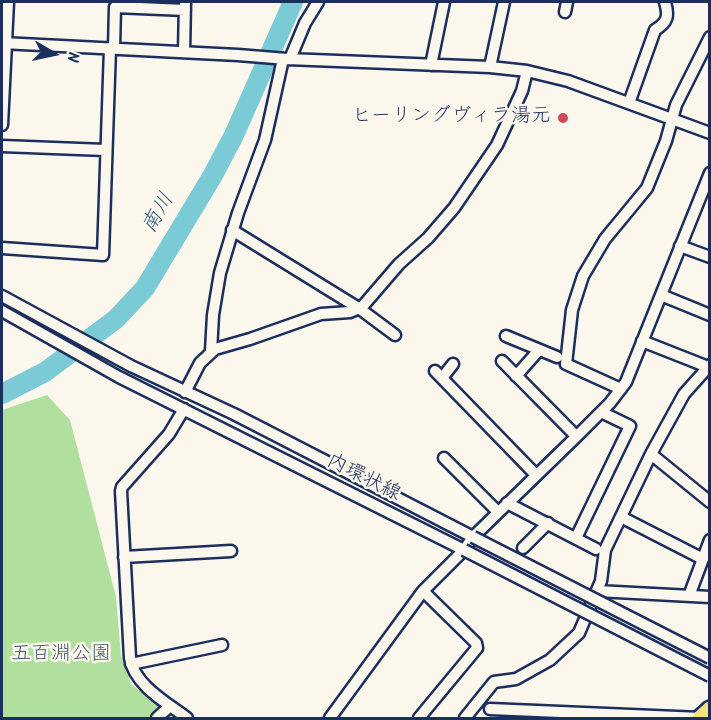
<!DOCTYPE html>
<html>
<head>
<meta charset="utf-8">
<style>
  body { margin:0 }
  #map { position:relative; width:711px; height:720px; overflow:hidden; background:#fbf7ec; font-family:Kalam,sans-serif }
  canvas { display:block }
  .frame { position:absolute; inset:0; border:3px solid #1b2f5e; pointer-events:none }
  .north { position:absolute; left:24px; top:24px; width:60px; height:60px; -webkit-text-stroke:4px #fbf7ec; paint-order:stroke; rotate:99deg; font-size:16px; font-weight:700; line-height:24px; text-align:center; color:#1b2f5e }
  .north::after { content:''; display:block; margin:auto; width:21px; height:27px; background:#1b2f5e; clip-path:polygon(50% 0,100% 100%,50% 72%,0 100%) }
</style>
</head>
<body>
<div id="map">
<canvas width="711" height="720"></canvas>
<div class="frame"></div>
<div class="north">N</div>
</div>
<script>
const context = document.querySelector('canvas').getContext('2d');
context.lineJoin = 'round';
function fill(path, color) {
  context.fillStyle = color;
  context.fill(path, 'evenodd');
}
function strokePath(path, color, width, dash) {
  context.strokeStyle = color;
  context.lineWidth = width;
  context.lineCap = dash ? 'butt' : 'round';
  context.setLineDash(dash || []);
  context.stroke(path);
}
function write(font, color, halo, rows, align = 'center') {
  context.font = font + ' Kalam,"Klee One",sans-serif';
  context.lineWidth = 5;
  context.setLineDash([]);
  context.textBaseline = 'middle';
  context.strokeStyle = halo;
  context.fillStyle = color;
  for (const [text, x, y, turn = 0] of rows) {
    context.save();
    context.translate(x, y);
    context.rotate((+turn || 0) * Math.PI / 180);
    context.textAlign = isNaN(turn) ? turn : align;
    if (halo) context.strokeText(text, 0, 0);
    context.fillText(text, 0, 0);
    context.restore();
  }
}
fill(new Path2D(`
  M47,395l23,25 46,177 5,59 10,28 43,34h-172v-308z`), '#b1df9e');
strokePath(new Path2D(`
  M2,394l43,-22 71,-53 29,-31 68,-113 21,-40 59,-133`), '#7acbd5', 20);
const minor = new Path2D(`
  M565,12l2,-10
  M2,43l236,12 49,4 203,8 37,4 41,10 142,52
  M114,48l1,-41 70,3
  M184,52l1,-50
  M290,59l15,-36 13,-21
  M431,65l13,-63
  M490,67l14,-65
  M629,103l26,-73c13,-8 14,-14 10,-28
  M2,125l6,-123
  M2,146l103,4
  M232,230l128,79 35,26
  M680,246l30,11
  M2,248l101,7 7,-207
  M661,295l49,20
  M2,296l129,70 103,48 239,123
  M2,311l117,66 345,173
  M506,336l51,21
  M642,341l61,24
  M211,351l2,-36 7,-42 18,-60 27,-73 18,-81
  M502,361l74,75
  M435,371l101,104
  M516,376l23,-26
  M442,378l11,-14
  M621,389l-55,-25 6,-54 11,-34 22,-37 42,-51 19,-47 10,-36 34,-68
  M185,392l15,-29 15,-14 35,-10 71,-25 29,-2 12,-5 37,-43 29,-26 26,-30 43,-63 25,-54 5,-20
  M184,409l-15,25 -47,53 -1,4 9,167c4,27 37,45 57,60
  M651,454l59,48
  M444,458l54,54
  M507,503l89,46
  M621,517l82,42
  M576,538l54,-112 -29,-14
  M523,548l25,-25
  M124,557l107,-6
  M597,591l113,6
  M689,596l21,-56
  M131,664l91,-19
  M490,709l211,9
  M157,718l13,-12
  M330,718l93,-127 41,-41 9,-13 104,-101 33,-33 16,-21 84,-209
  M419,718l58,-70 -1,-5 -53,-52
  M465,718l29,-36 22,-3 34,-19 29,-27 22,-52 4,-31 46,-96 33,-60 26,-29`);
const highway = new Path2D(`
  M700,718l10,-9`);
strokePath(minor, '#1b2f5e', 15);
strokePath(highway, '#1b2f5e', 20);
strokePath(minor, '#fbf7ec', 10);
strokePath(highway, '#f7e281', 15);
const minorBridge = new Path2D(`
  M473,537l237,121
  M464,550l246,126`);
strokePath(minorBridge, '#1b2f5e', 15, []);
strokePath(minorBridge, '#fbf7ec', 10);
for (const [x, y, r, color] of [
  [563,118,6,"#d1495b"]
]) {
  const dot = new Path2D();
  dot.arc(x, y, r, 0, 2 * Math.PI);
  context.fillStyle = color;
  context.fill(dot);
  strokePath(dot, '#fbf7ec', 2);
}
write('20px', '#1b2f5e', '#fbf7ec', [
  ["ヒーリングヴィラ湯元",551,118]
], 'right');
write('20px', '#1b2f5e', '#fbf7ec', [
  ["内環状線",363,479,27]
]);
write('20px', '#405b6e', '#fbf7ec', [
  ["五百淵公園",61,656]
]);
write('italic 21px', '#33567c', '#fbf7ec', [
  ["南川",160,214,-60]
]);
</script>
</body>
</html>
